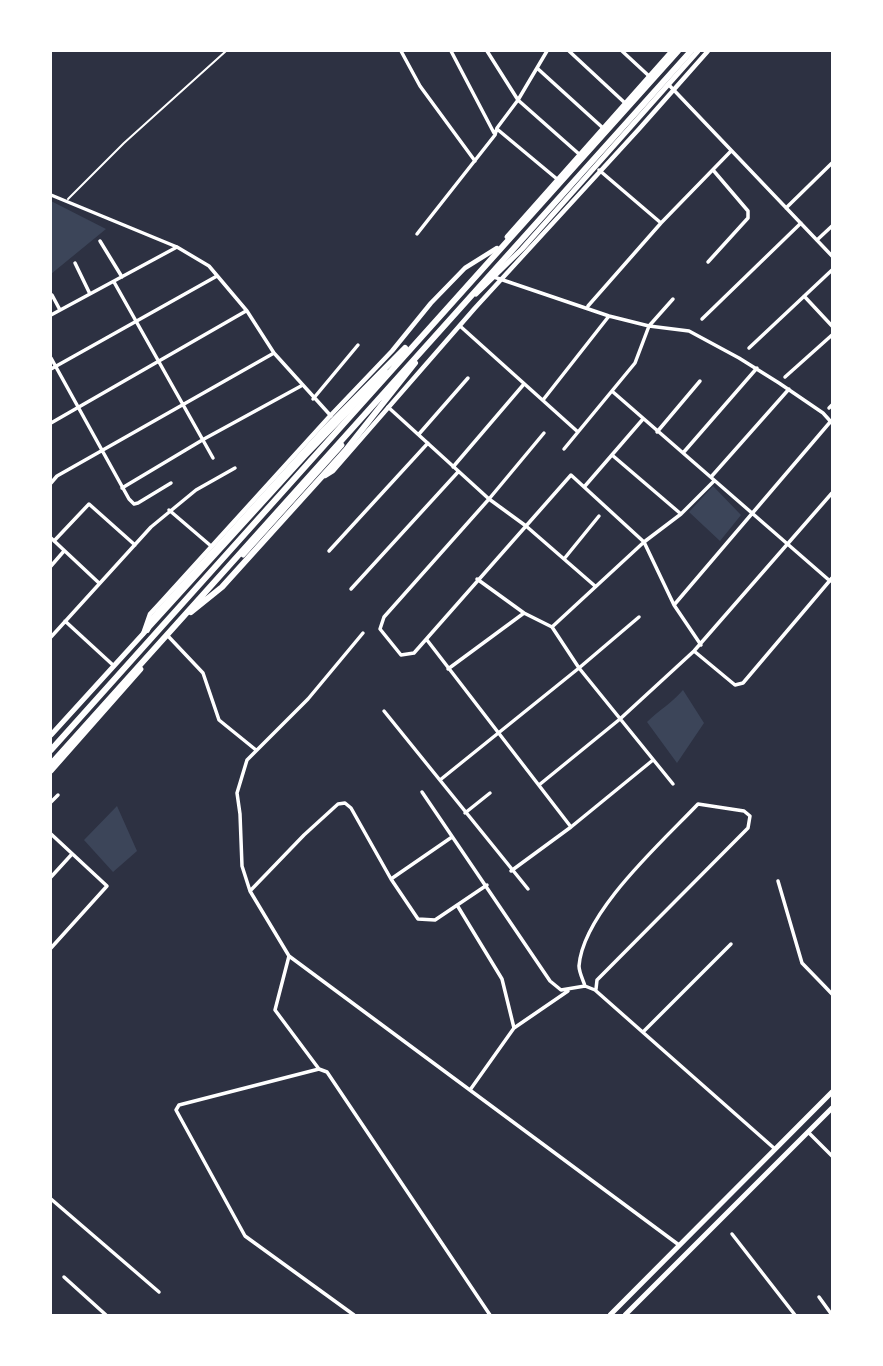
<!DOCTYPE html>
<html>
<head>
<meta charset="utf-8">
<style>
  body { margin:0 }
  #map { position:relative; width:883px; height:1366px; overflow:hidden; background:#2d3142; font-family:"DejaVu Sans",sans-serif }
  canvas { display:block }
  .frame { position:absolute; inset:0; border:52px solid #fff; pointer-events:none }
</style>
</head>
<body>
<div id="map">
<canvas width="883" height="1366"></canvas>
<div class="frame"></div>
</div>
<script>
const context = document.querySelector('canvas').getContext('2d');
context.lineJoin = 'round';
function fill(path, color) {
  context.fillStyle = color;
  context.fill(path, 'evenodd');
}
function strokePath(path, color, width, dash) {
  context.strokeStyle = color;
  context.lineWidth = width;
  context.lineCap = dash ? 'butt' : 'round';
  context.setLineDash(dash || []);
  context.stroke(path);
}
fill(new Path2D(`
  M51,201l55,28 -55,45z
  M713,486l28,29 -21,26 -31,-29z
  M683,690l21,33 -27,40 -30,-41c12,-12 25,-19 36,-32z
  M117,806l20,45 -24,21 -29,-32z`), '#3c4559');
strokePath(new Path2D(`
  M68,199l56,-56 102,-92`), '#fff', 2);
strokePath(new Path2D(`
  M401,51l19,35 55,75
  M451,51l43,82
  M487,51l31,49 61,54
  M569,51l56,52
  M622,51l27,25
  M537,68l66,60
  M669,85l163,171
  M497,129l60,50
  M599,170l62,53
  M51,195l126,52 32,19 38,45 27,42 57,63
  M786,208l46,-45
  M417,234l78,-99 2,-7 21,-28 29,-49
  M817,240l15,-14
  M100,241l22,36
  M708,262l40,-44v-7l-35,-41
  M75,263l15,31
  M494,277l115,39 40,10 40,5 50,27 40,25 44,30 9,10
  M114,282l99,176
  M52,295l8,15
  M804,296l28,30
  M588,306l73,-83 70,-72
  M51,315l126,-68
  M702,319l99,-96
  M460,326l118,106
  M749,348l83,-78
  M51,358l78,141 5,5 4,-1 33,-20
  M51,369l166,-93
  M785,377l47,-42
  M613,392l217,189
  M313,399l45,-54
  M543,400l66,-84
  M388,407l101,92 37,27 69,60
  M829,408l3,-3
  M51,423l195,-112
  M657,432l43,-51
  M544,433l-55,66 -105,118 -4,12 21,26 13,-2 157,-178 73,67 30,63 27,40
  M419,434l49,-56
  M564,449l71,-86 14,-37 24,-27
  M683,453l74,-85
  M612,455l69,59
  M453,467l71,-83
  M711,477l78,-88
  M51,483l6,-7 217,-123
  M585,486l58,-67
  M122,488l82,-49 97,-53
  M169,510l42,36
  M51,538l48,45
  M54,541l35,-37 46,41
  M329,551l99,-108
  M564,559l35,-43
  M51,566l13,-15
  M477,579l47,34 28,14 27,41 94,116
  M351,589l107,-117
  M674,605l157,-184
  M65,621l49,45
  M552,627l92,-85 37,-28 33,-33
  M168,636l35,37 16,47 37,30
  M51,637l100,-110 45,-37 39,-22
  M427,640l144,187
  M694,651l41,34 8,-2 89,-105
  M448,669l76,-56
  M384,711l144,178
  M440,780l139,-112 60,-51
  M539,785l81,-66 74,-68 138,-158
  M422,792l128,189 11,9 24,-4 10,4 180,159
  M51,802l7,-7
  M465,813l25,-20
  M51,834l56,52 -56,62
  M511,871l60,-44 82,-67
  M51,877l21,-23
  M391,879l61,-42
  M778,881l24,82 30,31
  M250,891l54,-56 34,-31 7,-1 6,5 40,71 27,40 17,1 52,-35
  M457,905l45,74 12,49
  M289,956l390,289
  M585,986c-2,-6 -6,-14 -6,-20 4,-54 83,-124 119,-162l46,7 6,5 -2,12 -151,152 -1,9
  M643,1032l88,-88
  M319,1069l-44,-59 14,-54 -39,-65 -8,-25 -2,-52 -3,-21 10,-33 61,-61 55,-66
  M470,1090l44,-62 54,-37
  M809,1133l23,23
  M51,1199l108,93
  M732,1234l63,81
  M64,1277l42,38
  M819,1297l13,18
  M354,1315l-109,-79 -69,-126 3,-5 140,-36 8,3 163,243`), '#fff', 3.5);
strokePath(new Path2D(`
  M325,476l8,-5 142,-163 164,-179 69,-78
  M143,634l7,-20 12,-13 168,-185 62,-65 39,-48 34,-35 32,-20`), '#fff', 4.5);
strokePath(new Path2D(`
  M507,237l165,-186
  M476,294l46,-45 176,-198
  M243,555l99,-110
  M51,735l254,-279 81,-84
  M51,771l90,-102`), '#fff', 5);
strokePath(new Path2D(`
  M610,1315l222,-223
  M625,1315l207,-207`), '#fff', 5);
strokePath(new Path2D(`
  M191,612l31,-25 123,-136 70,-88
  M147,630l5,-11 173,-190 80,-81
  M51,750l627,-699
  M51,764l640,-713`), '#fff', 6);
</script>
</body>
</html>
